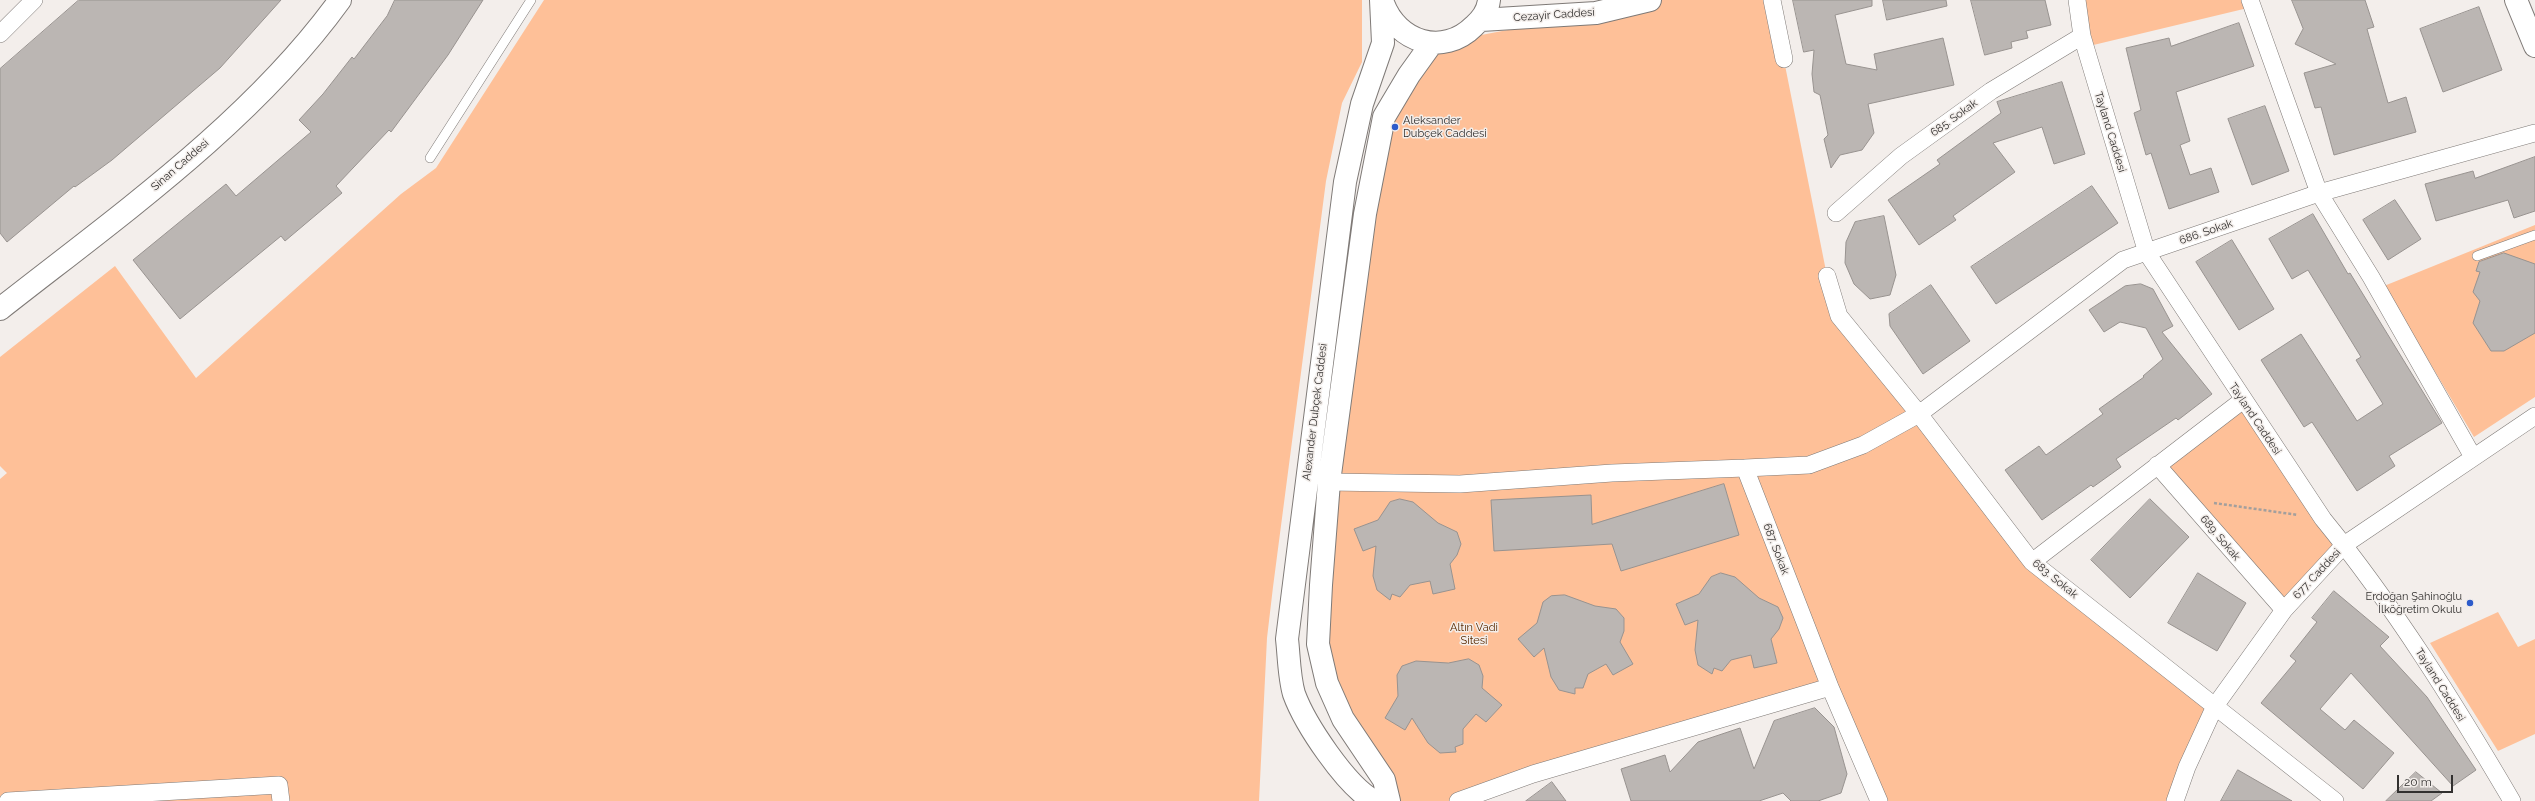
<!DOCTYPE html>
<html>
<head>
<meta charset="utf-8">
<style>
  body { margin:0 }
  #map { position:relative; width:2535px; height:801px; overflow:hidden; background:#f3eeeb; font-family:Raleway,sans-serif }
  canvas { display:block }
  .scale { position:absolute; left:2397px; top:775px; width:56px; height:18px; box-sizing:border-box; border:2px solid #32302f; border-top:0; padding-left:5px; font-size:12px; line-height:14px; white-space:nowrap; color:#32302f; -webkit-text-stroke:3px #f3eeeb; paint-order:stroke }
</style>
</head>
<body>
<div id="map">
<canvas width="2535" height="801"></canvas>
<div class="scale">20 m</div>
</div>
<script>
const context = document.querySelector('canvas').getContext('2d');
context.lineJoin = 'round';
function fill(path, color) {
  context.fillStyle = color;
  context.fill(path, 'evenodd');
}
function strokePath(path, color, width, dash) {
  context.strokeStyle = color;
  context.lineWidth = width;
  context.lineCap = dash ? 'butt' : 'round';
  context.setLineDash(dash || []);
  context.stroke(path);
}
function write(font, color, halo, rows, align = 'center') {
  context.font = font + ' Raleway,sans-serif';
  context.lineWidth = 3;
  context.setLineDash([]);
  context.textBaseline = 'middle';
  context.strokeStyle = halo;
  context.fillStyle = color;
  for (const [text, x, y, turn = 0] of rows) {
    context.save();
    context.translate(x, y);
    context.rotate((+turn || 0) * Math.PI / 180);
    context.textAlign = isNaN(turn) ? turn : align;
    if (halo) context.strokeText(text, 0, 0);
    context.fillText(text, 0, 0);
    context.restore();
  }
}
fill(new Path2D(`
  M544,0h818v62l-20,41 -16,78 -53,406 -6,51 -8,163h-1259v-322l7,-6 -7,-7v-109l115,-91 81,112 205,-184 35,-26z
  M1650,0h122l55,276 12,40 193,246 183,144 -40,95h-296l-49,-114 -372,114h-69l-71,-157 66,-527 25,-42 41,-34 146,-28z
  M2077,0h173l2,7 -167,40z
  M2535,225v172l-61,40 -90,-151z
  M2243,400l101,145 -60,65 -127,-145z
  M2498,612l20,35 17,-8v95l-37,17 -68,-108z`), '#fec098');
const building = new Path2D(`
  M79,0h202l-61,68 -108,92 -37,27 -1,-1 -67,56 -7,-9v-164z
  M395,0h88l-35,55 -57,77 -2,-2 -53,56 6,7 -57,48 -4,-5 -101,83 -47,-59 93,-76 10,12 75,-64 -12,-12 24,-26 29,-37 2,2 33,-43z
  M1793,0h79v6l-37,9 11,49 31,6 -3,-16 69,-16 11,47 -86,19 6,29 -12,17 -22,5 -9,13 -7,-29 4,-4 -8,-40 -6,-3 -2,-18 2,-24 -10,2z
  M1883,0h63l1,6 -60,14z
  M1971,0h74l6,25 -25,6 2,7 -17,4 1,6 -27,7z
  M2292,0h73l9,27 -7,2 21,74 18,-6 10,35 -82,23 -13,-48 -6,1 -11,-35 32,-9 -41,-20 8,-15z
  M2479,7l23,63 -59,22 -23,-63z
  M2239,23l15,43 -78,26 14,49 -10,4 10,30 21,-7 8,24 -50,17 -18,-56 -5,2 -12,-42 7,-3 -15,-62 43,-10 2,8z
  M2062,82l23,72 -31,10 -12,-37 -49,16 22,29 -62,44 3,4 -37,25 -31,-45 52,-36 -3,-4 64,-47 -4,-11z
  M2265,106l24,65 -37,14 -24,-66z
  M2535,157v54l-21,7 -6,-18 -72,21 -11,-37 48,-13 2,7z
  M2092,186l26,37 -122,81 -25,-37z
  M2395,200l26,39 -33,21 -25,-40z
  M2313,214l35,60 2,-1 92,150 -53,33 6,10 -38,25 -45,-69 -8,5 -43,-67 40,-26 56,87 26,-17 -27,-44 5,-3 -53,-87 -16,9 -23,-40z
  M1884,216l12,59 -6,20 -20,4 -16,-15 -9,-21 1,-21 9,-20z
  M2232,240l42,69 -35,21 -43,-68z
  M2504,253l31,11v69l-31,18h-13l-18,-28 7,-22 -7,-9 7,-20 -4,-1 3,-9z
  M2141,284l12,5 20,37 -11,6 50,62 -34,26 -2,-2 -60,41 5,8 -28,20 -2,-2 -49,35 -37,-50 34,-24 7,9 57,-41 -4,-5 45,-32 -1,-1 20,-17 -17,-31 -26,-6 -16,10 -15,-22 36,-24z
  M1931,285l39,56 -47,33 -33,-48 -1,-12z
  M1724,484l15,51 -118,36 -9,-27 -118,7 -3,-51 100,-5 1,29z
  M1400,499l13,3 25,21 19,9 4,12 -4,11 -7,9 5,25 -22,5 -3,-13 -20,4 -10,12 -8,-3 -2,6 -13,-10 -4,-14 3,-30 -13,5 -9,-22 24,-9 12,-18z
  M2150,499l39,38 -59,61 -39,-38z
  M1721,573l14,4 24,21 19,9 5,11 -4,11 -8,10 6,24 -23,5 -3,-13 -20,5 -9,11 -8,-3 -2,6 -14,-9 -3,-15 3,-30 -13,5 -9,-21 23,-10 12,-17z
  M2198,573l48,30 -29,48 -49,-28z
  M2334,591l55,46 -9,9 47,51 49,73 -23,16 -102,-113 -31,36 25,21 9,-10 40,33 -31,36 -102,-86 35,-42 -6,-5 27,-34 -5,-4z
  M1565,595l30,11 21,3 8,9v13l-4,11 13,22 -20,11 -7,-11 -18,10 -5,14h-8v6l-16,-4 -8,-13 -7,-29 -10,9 -16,-18 19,-16 6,-21 8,-6z
  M1469,659l10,6 4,11 -1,12 20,17 -16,17 -10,-8 -13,15v15l-8,3 1,5 -16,1 -12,-10 -16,-25 -7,12 -20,-12 13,-22 -1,-21 5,-9 14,-5 32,2z
  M1815,708l19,19 13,47 -6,19 -23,8h-27l-8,-8 -24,8h-128l-10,-32 44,-14 5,17 28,-30 42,-14 14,41 20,-48z
  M2238,770l54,31h-71z
  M2416,772l26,21 -11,8h-45z
  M1552,782l14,19h-40z`);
fill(building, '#bbb6b3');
strokePath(building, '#989390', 1);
const lane = new Path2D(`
  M430,158l101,-158
  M2477,256l58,-21`);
const street = new Path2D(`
  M1772,0l12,59
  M2077,0l5,36 65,217 176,266c71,87 132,185 189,282
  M2250,0l69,193 52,84 102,180
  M0,34l34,-34
  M1836,213l65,-57 90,-65 91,-55
  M1827,276l12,40 80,98 113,148 303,239
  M2157,465l127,145
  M1329,482l131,2 152,-11 133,-5
  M2032,562l211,-162
  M8,801l271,-16 2,16
  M1458,801l75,-27 297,-87
  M1879,801l-49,-114 -85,-219 64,-3 54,-20 56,-31 204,-154 196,-67 216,-60
  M2175,801l12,-34 28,-61 69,-96 60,-65 191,-129`);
const secondary = new Path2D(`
  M2516,0l19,46
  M1383,3c14,39 60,54 91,23 7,-6 14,-16 15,-26
  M1481,20l115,-7 54,-13
  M0,309c117,-92 252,-187 340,-309
  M1374,801c-28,-15 -69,-77 -80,-107 -5,-17 -5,-38 -7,-55l58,-457 17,-78 21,-61 -2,-43
  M1389,801l-5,-21 -41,-61 -16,-36 -9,-39 3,-59 8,-103 36,-268 19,-97 25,-42 23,-32`);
strokePath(lane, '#7f7a77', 10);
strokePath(street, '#7f7a77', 18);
strokePath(secondary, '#7f7a77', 24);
strokePath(new Path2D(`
  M2214,503l84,12`), '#a39f9d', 2.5, [3, 2]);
strokePath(lane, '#fff', 9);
strokePath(street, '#fff', 17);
strokePath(secondary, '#fff', 22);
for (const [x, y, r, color] of [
  [1395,127,4,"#2d5bca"],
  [2470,603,4,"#2d5bca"]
]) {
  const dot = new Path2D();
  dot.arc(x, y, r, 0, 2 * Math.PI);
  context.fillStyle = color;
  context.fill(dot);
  strokePath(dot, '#f3eeeb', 1.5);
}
write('11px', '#32302f', '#f3eeeb', [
  ["Cezayir Caddesi",1554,15,-4],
  ["685. Sokak",1954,118,-36],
  ["Tayland Caddesi",2110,132,73],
  ["Sinan Caddesi",180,165,-41],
  ["686. Sokak",2206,232,-19],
  ["Alexander Dubçek Caddesi",1315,412,-83],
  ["Tayland Caddesi",2255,419,56],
  ["689. Sokak",2220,538,50],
  ["687. Sokak",1776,549,69],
  ["677. Caddesi",2317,574,-47],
  ["683. Sokak",2055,579,39],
  ["Tayland Caddesi",2440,685,58]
]);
write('11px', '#32302f', '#f3eeeb', [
  ["Aleksander",1403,121],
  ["Dubçek Caddesi",1403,134],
  ["Erdoğan Şahinoğlu",2462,597,"right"],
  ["İlköğretim Okulu",2462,610,"right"]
], 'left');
write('11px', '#592900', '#f3eeeb', [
  ["Altın Vadi",1474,628],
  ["Sitesi",1474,641]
]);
</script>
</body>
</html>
